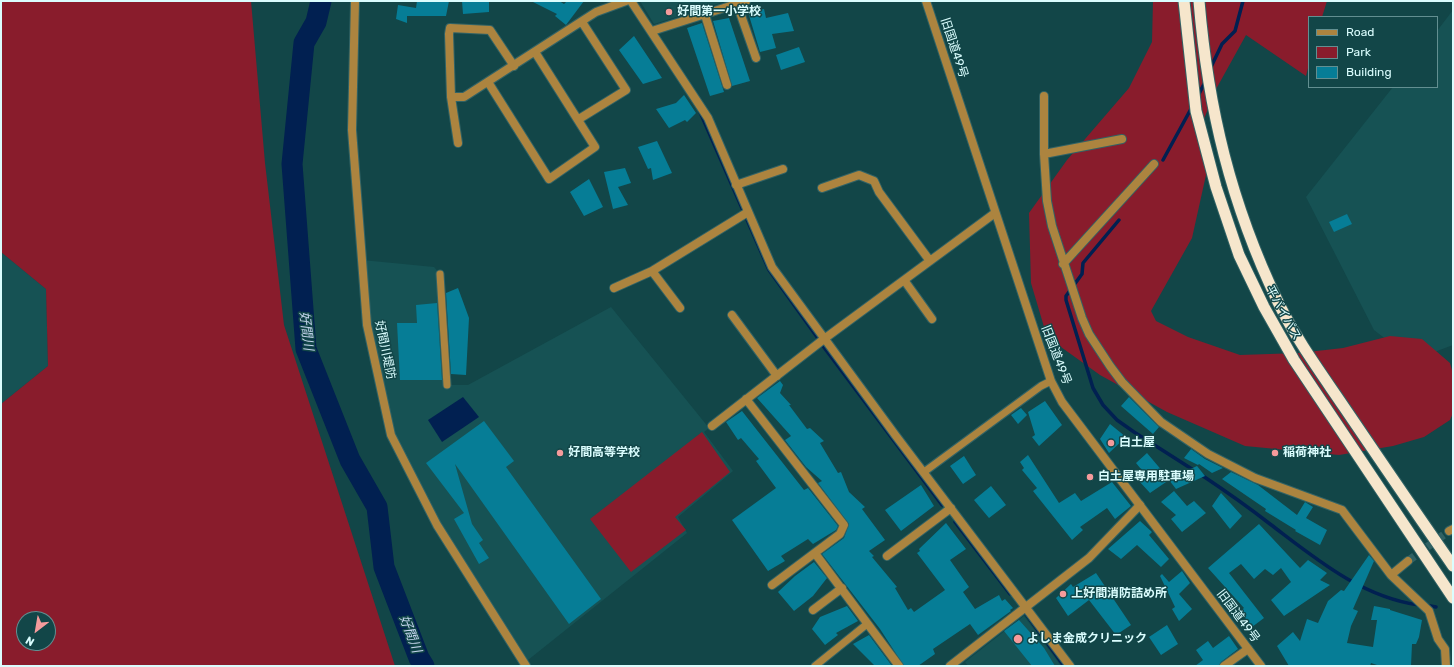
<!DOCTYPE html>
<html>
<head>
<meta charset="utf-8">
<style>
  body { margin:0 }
  #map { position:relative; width:1454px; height:667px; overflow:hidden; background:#124648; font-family:Rubik,sans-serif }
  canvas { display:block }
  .frame { position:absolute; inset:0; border:2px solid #dafdfe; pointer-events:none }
  .legend { position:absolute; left:1308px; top:16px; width:130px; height:72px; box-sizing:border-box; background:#124648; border:1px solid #628f91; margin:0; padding:5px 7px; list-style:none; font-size:12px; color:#dafdfe }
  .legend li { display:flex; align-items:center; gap:8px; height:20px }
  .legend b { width:20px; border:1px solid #628f91 }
  .north { position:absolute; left:16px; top:611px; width:40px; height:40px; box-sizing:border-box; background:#124648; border:1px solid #628f91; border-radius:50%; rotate:211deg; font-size:11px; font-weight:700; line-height:16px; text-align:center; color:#dafdfe }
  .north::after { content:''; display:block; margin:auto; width:14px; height:18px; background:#f59b9c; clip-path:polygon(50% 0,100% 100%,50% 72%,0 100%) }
</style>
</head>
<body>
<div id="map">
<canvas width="1454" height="667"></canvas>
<div class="frame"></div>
<ul class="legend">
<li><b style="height:5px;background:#ac843f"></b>Road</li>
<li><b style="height:11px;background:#891c2c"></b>Park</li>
<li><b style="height:11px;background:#067d96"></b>Building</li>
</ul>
<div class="north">N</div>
</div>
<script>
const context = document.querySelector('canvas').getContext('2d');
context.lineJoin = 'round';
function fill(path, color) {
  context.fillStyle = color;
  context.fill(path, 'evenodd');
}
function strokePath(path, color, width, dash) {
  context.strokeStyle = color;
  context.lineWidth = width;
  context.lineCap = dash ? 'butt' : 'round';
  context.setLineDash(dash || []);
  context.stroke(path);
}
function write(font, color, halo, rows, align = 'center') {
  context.font = font + ' Rubik,"Noto Sans JP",sans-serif';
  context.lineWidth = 3;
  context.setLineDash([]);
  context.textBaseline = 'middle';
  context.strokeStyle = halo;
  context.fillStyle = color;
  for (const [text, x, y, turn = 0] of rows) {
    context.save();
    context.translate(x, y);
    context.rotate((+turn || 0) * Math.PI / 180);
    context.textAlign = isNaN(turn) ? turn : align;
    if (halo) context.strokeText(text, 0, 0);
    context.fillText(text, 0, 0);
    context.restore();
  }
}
fill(new Path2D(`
  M640,1h86l-72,23z
  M1453,10v335l-40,15 -39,-30 -68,-133 87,-110h44v-56z
  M1,252l45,37 2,77 -47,38z
  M362,260l72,7 6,7 7,111h21l143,-78 98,121 -5,4 29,39 -55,46 9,16 -159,127 -93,-139 -44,-86 -15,-66z
  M1024,616l37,50h-93l-3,-4z`), '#165254');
fill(new Path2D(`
  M1,1h250l14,162 19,162 111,341h-394v-262l47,-38 -2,-77 -45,-37zM24,619h24v24h-24z
  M1153,1h174l-5,16h-13v47l-3,12 -60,-41 -31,56 -13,33 8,33 -18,81 -41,73 5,10 32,16 52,18 59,-2 44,-5 47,-12 32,3 28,24 3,11v39l-3,7 -26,17 -31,9 -54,9 -94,-9 -78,-34 -67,-37 -53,-38 -16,-54 -2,-70 38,-53 62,-72 23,-46z
  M702,432l28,40 -55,45 11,13 -55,42 -41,-53z`), '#891c2c');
fill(new Path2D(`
  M463,397l16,20 -37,25 -14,-22z`), '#012051');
strokePath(new Path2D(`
  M1211,67l11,-23 13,-13 8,-30
  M1198,96l7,-14
  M700,112l69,158 48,67
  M1163,160l29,-53
  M1119,220l-36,43 -1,11 -16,22v4l27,88 10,17 14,15 17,12 61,39
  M823,346l119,159
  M1200,474c24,16 47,32 70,50 45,34 91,73 149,81
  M955,522l55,72
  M1425,605l11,2
  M1026,614l38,52`), '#012051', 3.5);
strokePath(new Path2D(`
  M321,1l-5,21 -12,21 -12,121 14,185 44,111 27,47 7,60 35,91 5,8`), '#012051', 21);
fill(new Path2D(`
  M417,1h32l-3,15h-39v7l-11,-4 2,-14 18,3z
  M462,1h27v11l-26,2z
  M531,1h28l5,3 3,-3h17l-18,24 -11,-9 2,-2z
  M764,9l2,9 22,-5 6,18 -22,3 4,14 -16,4 -12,-40z
  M729,18l21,63 -18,5 -19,-65z
  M702,23l22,69 -14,4 -23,-68z
  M634,36l28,42 -19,6 -24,-34z
  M799,47l6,15 -24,8 -5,-15z
  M684,95l12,18 -9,9 -2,-2 -16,8 -13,-19 20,-6z
  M657,141l15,32 -19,7 -2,-12 -3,1 -10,-22z
  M625,168l6,15 -13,4 10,18 -15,4 -9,-37z
  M589,179l14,28 -19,9 -14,-24z
  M1347,214l5,10 -18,8 -5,-10z
  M458,288l11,30 -3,57 -15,-1 -5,-81z
  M437,303l5,77h-42l-3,-57h20l-1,-18z
  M780,381l3,4 -3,8 11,12h-2l18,24 3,-1 14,13 -4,2 18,30 3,-1 8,20 16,15 -3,2 23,31 -16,11 5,5 -2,1 25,30 -2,1 13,22 3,-2 3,4 31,-22 -28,-37 3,-2 -1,-2 27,-26 20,26 -16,11 19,27 -6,5 12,17 24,-14 3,6 3,-2 8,9 -3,2 1,1 -33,24 -8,-11 -37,25 2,5 -17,12h-14l-24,-37 -58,-75 22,-16 5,-14 -31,-41 4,-2 -16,-14 -21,-27 6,-4 -34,-38z
  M1129,397l30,30 -6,7 -32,-28z
  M1045,401l17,24 -23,21 -7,-9 3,-2 -7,-23z
  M1021,408l6,7 -9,9 -7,-9z
  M742,411l62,79 4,-2 30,38 -2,4 -23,14 -5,-5 -27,17 4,5 -17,10 -36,-51 44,-32 -20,-27 3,-2 -18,-21 -3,2 -12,-18z
  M484,421l30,40 -8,6 95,132 -32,25 -114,-160 17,60 11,16 -4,3 10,15 -10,6 -25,-45 10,-6 -38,-50z
  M1110,424l16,13 -17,16 -9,-14z
  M1191,449l14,10 18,9 -11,5 -13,-9 -1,1 -14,-7z
  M1147,453l22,26 28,-13 8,10 -29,13 -7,-9 -19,13 -11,-12 6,-7 -9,-11z
  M1028,455l31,48 16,-10 6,8 31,-19 19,24 -16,13 -8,-11 -27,19 3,3 -11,10 -39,-49 4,-3 -15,-18 2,-2 -4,-6z
  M964,456l12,19 -13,9 -13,-18z
  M1231,472l27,13 39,30 8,-13 8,5 -7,11 21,12 -7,15 -25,-14 1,-1 -31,-19 1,-2 -44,-30z
  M921,485l13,21 -33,25 -16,-21z
  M991,486l15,19 -17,13 -15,-18z
  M1174,491l13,15 7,-5 12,12 -24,19 -11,-13 5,-4 -15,-13z
  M1221,493l21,23 -12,13 -18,-23z
  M1140,521l12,11 -3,3 20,24 -8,8 -24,-22 -16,14 -13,-10z
  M1259,524l41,44 8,-8 19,13 -7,7 10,5 -46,31 -13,-16 20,-18 -10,-14 -8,7 -8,-6 -11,10 -13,-15 -12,9 35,45 -12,9 -12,-16 4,-3 -36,-40z
  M1369,555l5,6 -21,48 5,2 -7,15 -4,17 26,4 4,-27h-6l3,-14 16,3v1l32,10 -3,17 -3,7h-4l-1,22h-31l-9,-3 -1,3h-81l-12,-20 16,-14 7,9 7,-22 11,4 10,-22 13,-11 3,1z
  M814,562l13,16 -14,18 -19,15 -16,-19 17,-16z
  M1182,571l8,12 -11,11 13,15 -13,12 -7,-12 3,-2 -15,-31 2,-2 7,8z
  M1096,573l35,52 -15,10 -27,-35 -21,16 -12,-18 15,-14 2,3z
  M847,606l11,15 -22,12 2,2 -13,10 -13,-16 8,-12z
  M1019,620l25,28 11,18h-23l-28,-35z
  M1167,625l11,19 -17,11 -12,-18z
  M869,635l23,31h-17l-22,-22z
  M1229,636l9,13 -17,13 -2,4h-24l8,-6 -7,-10 12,-9 5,7z`), '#067d96');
strokePath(new Path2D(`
  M1408,561l41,-30`), '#306163', 8, [8, 4]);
const service = new Path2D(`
  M440,274l7,111
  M924,472l117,-86 10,-5
  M815,666l52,-42`);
const minor = new Path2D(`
  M355,1l-3,129 15,195 24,110 46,90 89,141
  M631,1l77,117 64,149 124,169 174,230
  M737,4l19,54
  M705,15l22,70
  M652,31l94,-30
  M488,82l61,97 46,-32 -60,-95
  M1044,96v58l3,47 5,25 30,92 7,16 21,32 12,16 39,40 47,32 47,24 87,32 49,65 17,-14
  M451,97h13l132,-85 30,-11
  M579,119l47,-29 -44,-68
  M458,143l-7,-46 -2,-63 1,-6 40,2 24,36
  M1044,154l78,-15
  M736,185l47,-16
  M822,188l37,-13 15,6 5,11 51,69
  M1063,264l91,-100
  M652,271l28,37
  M904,280l28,39
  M614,288l38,-17 96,-59
  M732,315l45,61
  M746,399l98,126 -4,9 -68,51
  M712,426l112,-87 171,-126
  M1449,531l4,-2
  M817,556l82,110
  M887,556l64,-48
  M1391,575l38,36 9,28 7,10 1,17
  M813,610l29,-22
  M950,666l139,-108 51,-53
  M1224,666l24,-17`);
const tertiary = new Path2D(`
  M926,1l125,380 11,21 199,264`);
const trunk = new Path2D(`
  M1184,1l12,110 20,76 23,68 25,52 30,53 159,238
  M1199,1c9,108 32,203 79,301 18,37 43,71 66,105 36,53 72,106 109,159`);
strokePath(service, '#326365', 9);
strokePath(minor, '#326365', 10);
strokePath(tertiary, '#326365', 10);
strokePath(trunk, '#326365', 13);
strokePath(service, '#ac843f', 7);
strokePath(minor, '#ac843f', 8);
strokePath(tertiary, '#ac843f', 8);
strokePath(trunk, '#f6e6cc', 11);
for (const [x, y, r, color] of [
  [669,12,4,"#f59b9c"],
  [1111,443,4,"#f59b9c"],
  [560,453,4,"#f59b9c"],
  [1275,453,4,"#f59b9c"],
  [1090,477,4,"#f59b9c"],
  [1063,594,4,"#f59b9c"],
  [1018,639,5,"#f59b9c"]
]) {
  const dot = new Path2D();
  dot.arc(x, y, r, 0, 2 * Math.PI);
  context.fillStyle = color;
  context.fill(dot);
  strokePath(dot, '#124648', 1.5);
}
write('bold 12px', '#dafdfe', '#124648', [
  ["好間第一小学校",677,12],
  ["白土屋",1119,443],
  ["好間高等学校",568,453],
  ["稲荷神社",1283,453],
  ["白土屋専用駐車場",1098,477],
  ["上好間消防詰め所",1071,594],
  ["よしま金成クリニック",1027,639]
], 'left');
write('12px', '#dafdfe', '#124648', [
  ["旧国道49号",954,48,72],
  ["平バイパス",1283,313,61],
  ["好間川堤防",385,350,78],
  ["旧国道49号",1056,355,69],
  ["旧国道49号",1238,616,53]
]);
write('italic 13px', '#c4d4ed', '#124648', [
  ["好間川",306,331,83],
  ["好間川",410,634,69]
]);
</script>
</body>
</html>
